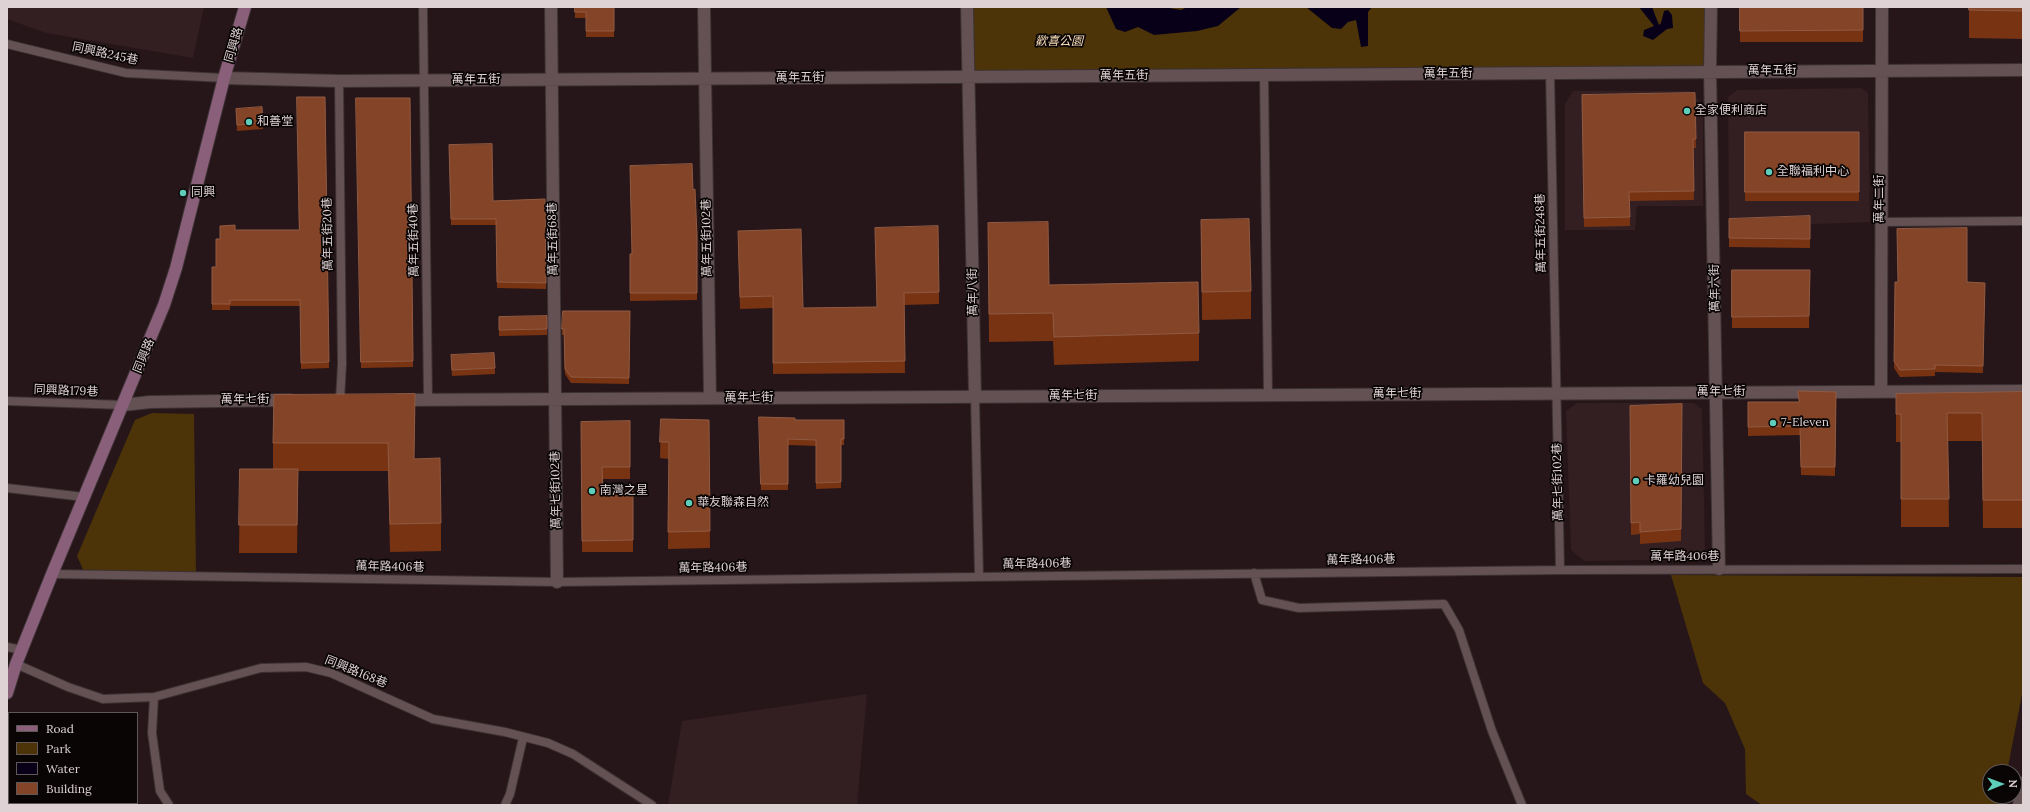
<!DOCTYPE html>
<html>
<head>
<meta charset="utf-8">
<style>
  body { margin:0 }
  #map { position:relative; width:2030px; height:812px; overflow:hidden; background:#261619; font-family:Lora,serif }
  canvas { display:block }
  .frame { position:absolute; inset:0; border:8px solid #ded2d4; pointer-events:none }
  .legend { position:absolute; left:8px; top:712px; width:130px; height:92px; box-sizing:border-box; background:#0a0505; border:1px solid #5f5758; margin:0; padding:5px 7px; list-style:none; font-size:12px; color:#ded2d4 }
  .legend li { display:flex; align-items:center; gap:8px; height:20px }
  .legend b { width:20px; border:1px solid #5f5758 }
  .north { position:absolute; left:1982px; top:764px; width:40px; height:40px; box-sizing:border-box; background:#0a0505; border:1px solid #5f5758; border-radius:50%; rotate:89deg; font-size:11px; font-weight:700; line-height:16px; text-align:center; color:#ded2d4 }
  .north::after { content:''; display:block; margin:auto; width:14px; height:18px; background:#5eceb8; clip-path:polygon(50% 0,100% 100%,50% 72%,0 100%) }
</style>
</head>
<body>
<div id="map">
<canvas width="2030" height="812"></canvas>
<div class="frame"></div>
<ul class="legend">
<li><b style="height:5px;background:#895f7a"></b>Road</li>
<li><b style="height:11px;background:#4d3408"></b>Park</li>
<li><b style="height:11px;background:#080018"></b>Water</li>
<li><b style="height:11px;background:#834427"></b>Building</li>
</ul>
<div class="north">N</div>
</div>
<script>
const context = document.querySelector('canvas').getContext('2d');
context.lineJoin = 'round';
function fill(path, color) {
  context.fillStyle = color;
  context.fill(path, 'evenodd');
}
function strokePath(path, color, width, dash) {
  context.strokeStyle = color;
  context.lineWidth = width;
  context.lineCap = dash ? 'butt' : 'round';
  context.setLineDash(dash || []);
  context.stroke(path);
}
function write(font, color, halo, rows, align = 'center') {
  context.font = font + ' Lora,"Noto Sans TC",serif';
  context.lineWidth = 3.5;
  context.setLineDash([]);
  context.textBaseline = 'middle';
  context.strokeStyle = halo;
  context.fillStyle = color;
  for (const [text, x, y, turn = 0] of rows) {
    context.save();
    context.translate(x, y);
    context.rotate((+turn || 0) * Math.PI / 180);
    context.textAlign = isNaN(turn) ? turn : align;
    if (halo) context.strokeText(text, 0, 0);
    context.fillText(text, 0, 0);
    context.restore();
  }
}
fill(new Path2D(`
  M7,7h197l-11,51 -147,-25 -39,-14z
  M1861,88l7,5 2,129 -141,5 -1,-130 9,-7z
  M1573,91h116l14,13v102h-66l-2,24h-70v-126z
  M1577,403h117l8,6 3,141 -8,9 -113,2 -13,-11 -5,-139z
  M867,694l-10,111h-189l14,-84z`), '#331e22');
fill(new Path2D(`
  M967,7h744l-1,64 -741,6z
  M152,413l42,1 2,163 -110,-1 -9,-20 58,-136z
  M1671,575l352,2v112l-16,83h-17v24h13l-2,9h-239l-16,-11 -1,-45 -20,-46 -22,-20z`), '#4d3408');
fill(new Path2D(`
  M1106,7h57l18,3 6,-3h54l-23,19 -21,5 -43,4 -16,-8 -13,5 -9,-3z
  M1306,7h66l-4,5v34l-7,1 -5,-27 -8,2 -7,7 -9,-1z
  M1639,7h13l7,18 2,-2 3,-12 4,-1 4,5 1,13 -6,1 -14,11 -10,-4 1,-6 10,-4z`), '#080018');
const lane = new Path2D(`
  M423,7l5,392
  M7,44l119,29 98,5
  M1550,73l10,497
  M1264,75l4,320
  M339,81l3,283 -2,36
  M1880,222l143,-1
  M975,397l4,179
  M7,401l116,4
  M7,488l77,9
  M1254,573l8,27 37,8 145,-4 15,26 33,101 30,74
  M52,574l505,8 1003,-12 463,-1
  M7,647l15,3
  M16,664l52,23 35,12 51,-2 107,-29 45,-1 25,6 102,46 72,13 43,11 25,11 79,51
  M154,697l-2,36 8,58 9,14
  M505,805l5,-11 13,-56`);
const street = new Path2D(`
  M551,7l6,575
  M704,7l6,391
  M967,7l8,390
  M1711,7l-1,64 9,498
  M224,78l115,3 1684,-11
  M1881,392l1,-385
  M398,400l1625,-9
  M123,405l27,-3 140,-2
  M2019,805l4,-22`);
const secondary = new Path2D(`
  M7,693l9,-29 36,-90 112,-269 12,-37 48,-190 21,-71`);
strokePath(lane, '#3c3133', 10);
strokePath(street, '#3c3133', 14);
strokePath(secondary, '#3c3133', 14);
strokePath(lane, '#635154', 8);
strokePath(street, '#635154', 12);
strokePath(secondary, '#895f7a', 12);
fill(new Path2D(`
  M575,7h39v30h-28v-19h-11z
  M1740,7h123v35h-123z
  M1969,7h54v32l-54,-1z
  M1695,93l1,55h-3l1,52 -64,1v25l-46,1 -2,-132z
  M325,97l4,271 -28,1 -1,-63h-70v4h-18v-43h4l4,-28 15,-9h64z
  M356,98h54l3,269 -52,1z
  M236,109l27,14v6l-26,2z
  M1745,132h114v69h-114z
  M449,145l44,56 52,-2 1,90 -49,-1 -1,-63h-45z
  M693,190l4,46v64l-67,1v-47h1z
  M1729,219l81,5v24l-81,-1z
  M1201,220l50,71v28l-49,1z
  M988,223l61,62 150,48v28l-145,4 -1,-24 -64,1z
  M875,239l64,53v12l-35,1 1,68 -132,1v-66l-33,1 -2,-66 65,65 74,-1z
  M1732,270h78l-1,58h-77z
  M1895,282l90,1 -2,90 -48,-1v4l-35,1 -6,-9z
  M630,311l-1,73 -58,-1 -6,-9 -1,-39h-2v-6z
  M547,316v19l-48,1v-19z
  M451,361l44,7v6l-43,2z
  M1836,392l-1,84 -34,-1 -1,-40 -52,1v-34h50z
  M2023,392v136h-40l-1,-87h-34l1,86h-48v-85h-5v-48z
  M415,394l-1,65 27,64v28l-51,1 -2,-81h-90l-1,82h-58l1,-84h33v-26z
  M1682,404l-1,137 -41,3v-10l-9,1 -1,-129z
  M759,417l36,3h49v25h-3v43l-25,1v-43l-28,-1v45h-27z
  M661,419l48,1 1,128 -42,1 1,-90 -9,-1z
  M630,421v58h-27v13l30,-1v61h-51l-1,-130z`), '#783313');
fill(new Path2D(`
  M298,469v28l-1,56v-28z`), '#52200c');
const building = new Path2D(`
  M575,7h39v24h-28v-19h-11z
  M1740,7h123v23l-123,1z
  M1969,7h54v4l-54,-1z
  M1695,93l1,46h-3l1,52 -65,1 1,25 -46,1 -2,-123z
  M297,97h28l4,265 -28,1 -1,-63h-70v4h-18v-37h4v-28h4v-13l15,-1v5h64z
  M356,98h54l3,263 -52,1z
  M262,107l1,16 -26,2 -1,-16z
  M1745,132h114v60h-114z
  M492,144l1,57 52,-2 1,84 -49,-1 -1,-63h-45l-2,-74z
  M692,164l1,26 2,-1 2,47v57h-67v-39h2l-2,-88z
  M1810,216v23l-81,-1v-19z
  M1249,219l2,72 -49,1 -1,-72z
  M1048,222l1,63 149,-3 1,51 -145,4 -1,-24 -64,1 -1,-91z
  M938,226l1,66 -35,1 1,68 -132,2v-67l-33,1 -2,-66 63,-2 2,79 74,-1 -2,-79z
  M1967,228v54l18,1 -2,83 -48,-1v4l-35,1 -6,-9 1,-79h3l-1,-53z
  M1732,270h78l-1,46 -77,1z
  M563,311h67l-1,67 -58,-1 -6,-8 -1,-40h-2z
  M547,316v13l-48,1v-13z
  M494,353l1,15 -43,2 -1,-15z
  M1798,391l38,1 -1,75h-34l-1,-41 -52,1v-25h51z
  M2023,392v108h-40l-1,-87h-35l2,86h-48v-85h-5v-20z
  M415,394l-1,65 26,-1 1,65 -51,1 -2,-81h-115l1,-48z
  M1682,404l-1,125 -41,3v-10l-9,1 -1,-117z
  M759,417l36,1v2h49v19h-3v43l-25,1v-43l-28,-1v45h-27z
  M661,419l48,1 1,111 -42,1 1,-90h-9z
  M630,421v46h-28l1,25 30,-1v49l-51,1 -1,-119z
  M240,469h58l-1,56h-58z`);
fill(building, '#834427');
strokePath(building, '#915a42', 1);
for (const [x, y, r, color] of [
  [1687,111,4,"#5eceb8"],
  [249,122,4,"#5eceb8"],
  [1769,172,4,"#5eceb8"],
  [183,193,4,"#5eceb8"],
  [1773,423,4,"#5eceb8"],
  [1636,481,4,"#5eceb8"],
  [592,491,4,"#5eceb8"],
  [689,503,4,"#5eceb8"]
]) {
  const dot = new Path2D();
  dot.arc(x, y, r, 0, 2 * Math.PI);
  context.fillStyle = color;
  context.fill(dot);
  strokePath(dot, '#0a0505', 1.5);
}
write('italic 12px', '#f9deba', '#0a0505', [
  ["歡喜公園",1059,42]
]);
write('12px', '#ded2d4', '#0a0505', [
  ["同興路",234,45,-74],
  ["同興路245巷",105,54,12],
  ["萬年五街",1772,71],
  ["萬年五街",1448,74],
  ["萬年五街",1124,76],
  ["萬年五街",800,78],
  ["萬年五街",476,80],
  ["萬年二街",1880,199,-90],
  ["萬年五街248巷",1541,233,-91],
  ["萬年五街20巷",328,234,-91],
  ["萬年五街102巷",707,238,-91],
  ["萬年五街68巷",553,239,-91],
  ["萬年五街40巷",414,240,-91],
  ["萬年六街",1715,288,-91],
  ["萬年八街",973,292,-91],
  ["同興路",144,356,-68],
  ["同興路179巷",66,391,2],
  ["萬年七街",1721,392],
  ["萬年七街",1397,394],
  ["萬年七街",1073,396],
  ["萬年七街",749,398],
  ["萬年七街",245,400],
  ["萬年七街102巷",1558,482,-91],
  ["萬年七街102巷",556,490,-91],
  ["萬年路406巷",1685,557],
  ["萬年路406巷",1361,560,-1],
  ["萬年路406巷",1037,564,-1],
  ["萬年路406巷",390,567,1],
  ["萬年路406巷",713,568,-1],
  ["同興路168巷",356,672,22]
]);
write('12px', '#ded2d4', '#0a0505', [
  ["全家便利商店",1695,111],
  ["和善堂",257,122],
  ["全聯福利中心",1777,172],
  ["同興",191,193],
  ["7-Eleven",1781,423],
  ["卡羅幼兒園",1644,481],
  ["南灣之星",600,491],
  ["華友聯森自然",697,503]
], 'left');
</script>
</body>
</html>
